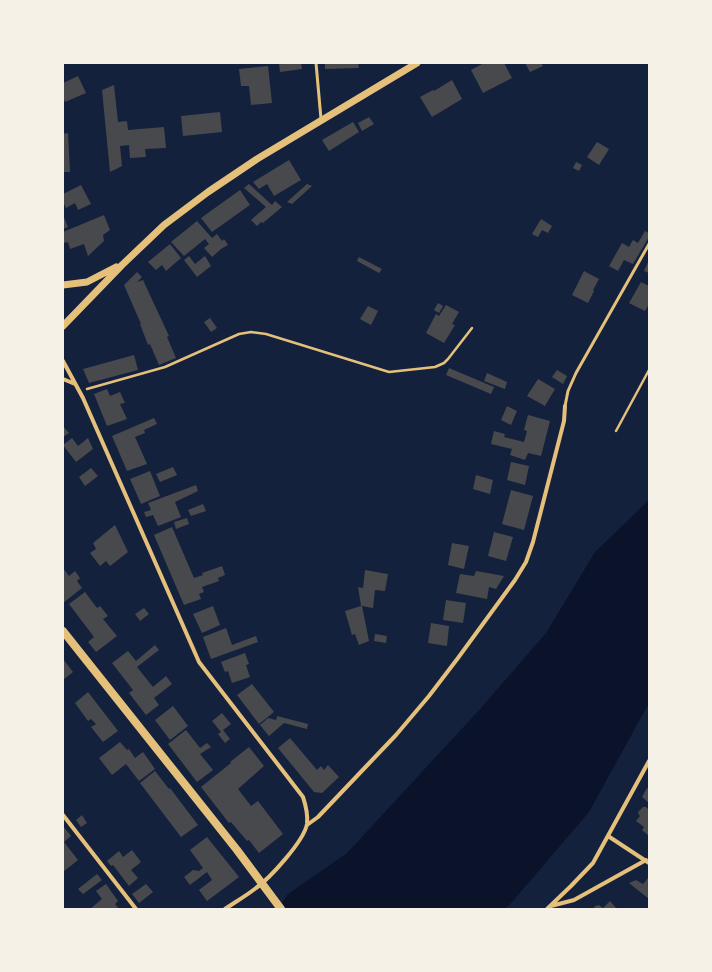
<!DOCTYPE html>
<html>
<head>
<meta charset="utf-8">
<style>
  body { margin:0 }
  #map { position:relative; width:712px; height:972px; overflow:hidden; background:#14213d; font-family:"PT Sans",sans-serif }
  canvas { display:block }
  .frame { position:absolute; inset:0; border:64px solid #f6f1e7; pointer-events:none }
</style>
</head>
<body>
<div id="map">
<canvas width="712" height="972"></canvas>
<div class="frame"></div>
</div>
<script>
const context = document.querySelector('canvas').getContext('2d');
context.lineJoin = 'round';
function fill(path, color) {
  context.fillStyle = color;
  context.fill(path, 'evenodd');
}
function strokePath(path, color, width, dash) {
  context.strokeStyle = color;
  context.lineWidth = width;
  context.lineCap = dash ? 'butt' : 'round';
  context.setLineDash(dash || []);
  context.stroke(path);
}
fill(new Path2D(`
  M649,500v203l-60,109 -76,89 -8,8h-227l10,-15 59,-41 134,-145 65,-75 49,-81z`), '#0b132b');
fill(new Path2D(`
  M279,63h22l1,6 -22,3z
  M325,63h33l1,5 -34,1z
  M484,63h20l8,15 -29,15 -12,-23z
  M525,63h16l2,3 -13,6z
  M268,66l4,37 -21,2 -2,-19h-8l-2,-17z
  M78,76l8,17 -21,9 -2,-4v-15z
  M452,80l10,19 -30,18 -12,-20 13,-7 1,1z
  M114,85l4,37 9,-1 1,9 36,-3 2,21 -21,1 1,8 -16,1 -1,-13 -9,1 2,20 -12,6 -8,-82z
  M220,112l2,20 -39,4 -2,-20z
  M369,117l5,7 -12,7 -4,-8z
  M353,122l6,10 -30,19 -7,-11z
  M68,133l2,39h-7v-38z
  M597,142l12,7 -10,16 -12,-8z
  M289,160l12,20 -27,16 -7,-12 -8,5 -6,-7z
  M576,162l6,3 -3,6 -6,-3z
  M249,184l23,21 3,-4 7,6 -19,16 -2,-1 -4,4 -6,-6 15,-13 -22,-19z
  M307,184l5,2 -20,18 -5,-2z
  M81,185l10,19 -13,6 -3,-7 -9,5 -3,-6v-8z
  M240,190l10,15 -38,27 -11,-14z
  M63,215l5,12 -5,2z
  M104,215l6,15 -7,5 1,6 -16,15 -4,-12 -14,5 -2,-7 -5,1v-11z
  M541,219l11,7 -4,7 -6,-3 -4,7 -6,-3z
  M197,221l15,17 5,-4 5,7 2,-2 4,6 -7,4 -9,8 -8,-9 5,-4 -4,-5 -21,17 -13,-14z
  M645,231l4,2v4l-16,27 -9,-4 -6,11 -9,-5 13,-23 7,4 4,-7 5,3z
  M170,244l11,14 -15,13 -4,-6 -6,5 -8,-8z
  M189,256l6,8 10,-8 6,10 -14,11 -13,-17z
  M359,257l23,12 -3,4 -22,-12z
  M649,260v13l-5,-2z
  M584,271l15,8 -6,11 1,1 -6,12 -16,-8z
  M137,272l5,5 -5,5 6,-2 26,56 -2,1 9,21 -17,7 -9,-21 -2,1 -8,-21h1l-17,-39z
  M641,282l8,4v18l-4,7 -16,-8z
  M438,303l5,3 -4,7 -5,-3z
  M446,305l13,7 -7,12 3,1 -11,18 -18,-10 10,-19 3,2z
  M368,306l10,5 -7,14 -11,-6z
  M210,318l7,10 -6,4 -7,-10z
  M134,355l4,15 -49,13 -6,-14z
  M449,368l45,19 -3,7 -45,-19z
  M557,370l10,6 -4,8 -11,-7z
  M487,373l20,9 -2,7 -21,-8z
  M538,379l17,10 -10,17 -18,-10z
  M107,389l3,7 10,-4 5,11 -5,1 7,15 -20,7 -13,-32z
  M507,406l10,5 -6,14 -10,-5z
  M528,415l22,6 -9,35 -13,-3 -3,7 -15,-5 2,-6 -21,-5 3,-13 11,3 -1,3 20,5 3,-11 -3,-1z
  M154,418l3,6 -13,6 1,3 -10,4 12,27 -20,7 -15,-35z
  M63,426l6,7 -6,4z
  M72,438l6,8 10,-8 5,11 -17,13 -13,-17z
  M511,462l18,4 -4,19 -18,-5z
  M173,467l4,8 -17,7 -4,-8z
  M91,468l7,8 -13,10 -6,-9z
  M150,471l10,25 -19,8 -11,-25z
  M476,475l17,5 -3,14 -17,-5z
  M196,485l2,6 -23,11 6,15 -23,9 -5,-11 -7,2 -2,-5 7,-2 -3,-7z
  M511,490l22,6 -9,34 -22,-6z
  M203,504l3,7 -15,5 -3,-6z
  M187,518l2,6 -13,5 -2,-7z
  M115,525l13,27 -18,14 -4,-5 -6,5 -10,-13 6,-4 -3,-6z
  M172,527l22,51 9,-3 -1,-2 20,-7 3,9 -7,3 1,3 -17,6 2,5 -5,2 2,5 -17,6 -30,-70z
  M494,532l19,5 -7,24 -18,-5z
  M452,543l17,3 -5,23 -16,-4z
  M63,568l6,8 6,-5 5,7 -3,3 5,7 -19,15z
  M365,570l23,4 -3,17 -10,-1 -2,18 -11,-2 7,35 -10,4 -4,-11 -3,1 -7,-24 16,-5 -3,-19 5,1z
  M476,571l28,5 -8,13 -7,-2 -2,12 -31,-6 4,-19 14,2z
  M85,592l12,16 3,-2 8,10 -5,3 14,17 -21,16 -8,-10 6,-5 -25,-33z
  M446,600l20,3 -3,20 -20,-3z
  M213,606l7,19 -18,8 -9,-19z
  M144,608l5,6 -9,7 -5,-7z
  M431,623l18,3 -2,20 -19,-3z
  M226,628l6,17 24,-9 2,6 -47,17 -8,-22z
  M375,634l12,2 -1,7 -12,-2z
  M155,645l4,5 -22,17 16,20 13,-11 6,8 -18,14 5,7 -13,10 -17,-22 4,-3 -21,-27 16,-12 8,10z
  M245,653l4,11 -3,1 4,12 -18,6 -4,-12 -3,1 -4,-10z
  M63,659l10,13 -10,8z
  M252,684l22,28 -15,12 -22,-29z
  M88,692l30,39 -15,11 -12,-15 5,-3 -5,-5 -3,2 -13,-18z
  M173,706l15,20 -18,14 -15,-20z
  M222,713l9,11 -8,6 7,9 -5,4 -7,-9 3,-2 -9,-11z
  M277,716l31,8 -1,5 -23,-6 -15,13 -9,-11 8,-7 8,2z
  M186,730l14,18 7,-5 4,4 -11,7 13,16 -16,12 -29,-38z
  M290,738l27,32 4,-4 3,4 4,-5 11,12 -17,16 -8,-1 -36,-44z
  M120,742l7,8 2,-1 6,9 8,-6 12,17 -16,12 -13,-17 -14,11 -13,-17z
  M249,747l15,19 -26,23 13,17 7,-5 25,33 -24,19 -10,-13 -2,1 -16,-19 -2,1 -28,-36 30,-24 -1,-1z
  M155,771l14,18 1,-1 28,37 -17,12 -41,-54z
  M647,788l2,2v13l-7,-6z
  M643,807h3l3,3v26l-7,-6 2,-3 -8,-6 4,-5 -1,-1 -1,-3z
  M82,815l5,8 -6,4 -5,-7z
  M63,826l8,10 -7,6 14,18 -15,12z
  M207,837l32,40 -32,24 -8,-11 13,-10 -5,-8 -17,13 -6,-8 9,-7 6,1 4,-3 -13,-18z
  M132,850l9,12 -10,8 7,8 -9,8 -16,-21 -2,1 -4,-5 12,-10 4,6z
  M97,874l5,6 -19,14 -5,-5z
  M649,877v22l-20,-16 7,-3 7,4z
  M106,884l12,17 -3,3 4,5h-29l12,-10 -6,-8z
  M146,884l7,8 -14,11 -7,-9z
  M610,901l7,8h-25l5,-4 1,1 1,-1 4,3z`), '#48494c');
strokePath(new Path2D(`
  M87,389l78,-22 74,-33 12,-2 15,2 123,38 46,-5 9,-4 4,-4 24,-31
  M616,431l33,-61`), '#e5c07b', 2.5);
strokePath(new Path2D(`
  M316,63l5,56
  M565,406l3,-15 8,-18 73,-129`), '#e5c07b', 3);
strokePath(new Path2D(`
  M63,361l20,37 116,264 104,135c3,9 5,18 4,27 -3,17 -37,54 -51,64 -10,8 -21,14 -31,21
  M63,379l12,5
  M63,815l73,94
  M307,825l11,-8 78,-82 33,-39 29,-38 57,-78 11,-18 7,-20 31,-121 1,-15
  M608,836l41,27
  M551,906l23,-6 72,-40
  M547,909l24,-23 22,-23 56,-102`), '#e5c07b', 4);
strokePath(new Path2D(`
  M63,285l24,-3 29,-15
  M63,326l59,-61 42,-40 44,-33 49,-33 160,-96`), '#e5c07b', 7);
strokePath(new Path2D(`
  M63,631l174,219 44,59`), '#e5c07b', 8);
</script>
</body>
</html>
